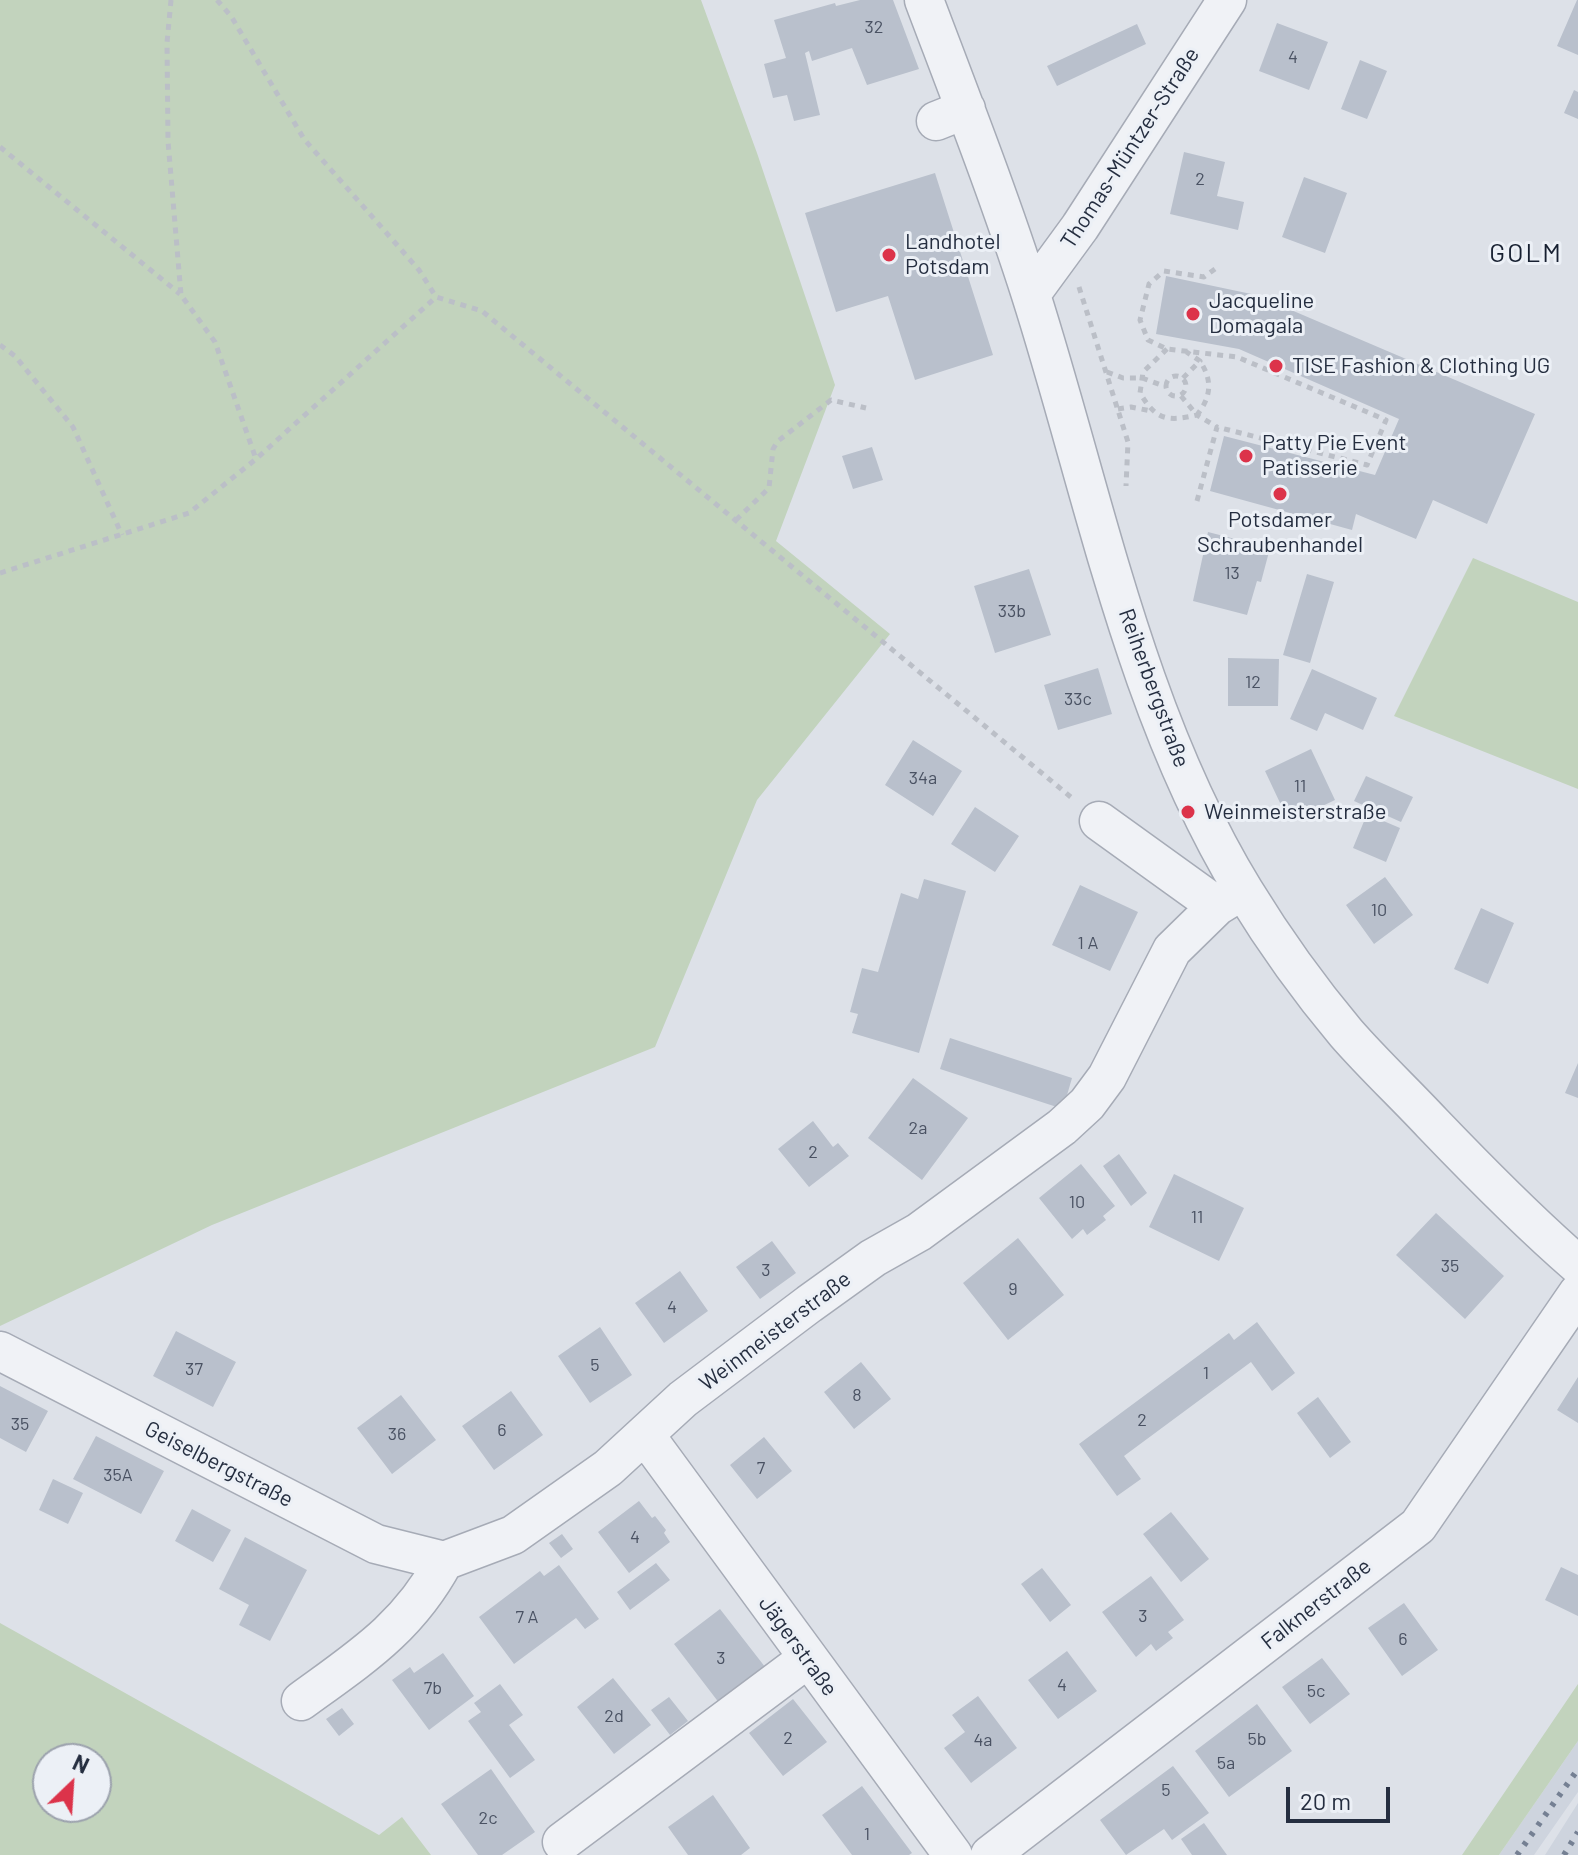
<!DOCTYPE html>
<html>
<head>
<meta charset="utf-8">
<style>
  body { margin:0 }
  #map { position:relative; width:1578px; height:1855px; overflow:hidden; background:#dde1e8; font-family:Barlow,sans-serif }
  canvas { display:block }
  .north { position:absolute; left:32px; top:1743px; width:80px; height:80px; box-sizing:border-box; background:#ecf0f6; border:2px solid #9ca2ad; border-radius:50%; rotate:25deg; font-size:22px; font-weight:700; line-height:32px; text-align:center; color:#252e40 }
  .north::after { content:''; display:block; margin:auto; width:28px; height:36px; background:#dc334a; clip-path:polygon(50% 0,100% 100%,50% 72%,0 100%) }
  .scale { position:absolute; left:1286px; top:1787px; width:104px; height:36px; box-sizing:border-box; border:4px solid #252e40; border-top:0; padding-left:10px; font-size:24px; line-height:28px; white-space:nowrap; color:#252e40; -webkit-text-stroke:6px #ecf0f6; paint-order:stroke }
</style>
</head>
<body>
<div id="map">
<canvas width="1578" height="1855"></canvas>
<div class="north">N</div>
<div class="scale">20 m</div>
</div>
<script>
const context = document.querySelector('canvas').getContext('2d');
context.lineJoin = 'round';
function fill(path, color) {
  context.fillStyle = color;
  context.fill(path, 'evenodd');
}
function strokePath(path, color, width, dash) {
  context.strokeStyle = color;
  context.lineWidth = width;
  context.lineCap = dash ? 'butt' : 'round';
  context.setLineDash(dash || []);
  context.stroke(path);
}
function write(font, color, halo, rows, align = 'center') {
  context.font = font + ' Barlow,sans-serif';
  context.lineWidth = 6;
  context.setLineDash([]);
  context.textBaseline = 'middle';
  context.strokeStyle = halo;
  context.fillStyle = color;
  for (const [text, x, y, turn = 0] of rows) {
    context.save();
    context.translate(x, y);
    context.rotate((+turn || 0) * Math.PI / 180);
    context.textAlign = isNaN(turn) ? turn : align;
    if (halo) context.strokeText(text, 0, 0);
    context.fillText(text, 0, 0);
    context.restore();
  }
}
fill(new Path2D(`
  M1578,1741v51l-44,63h-35z
  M1578,1803v52h-33z`), '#ced4de');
fill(new Path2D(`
  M0,0h701l56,153 78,232 -59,156 114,93 -133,166 -102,247 -443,178 -212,101z
  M1473,558l105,44v187l-184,-73z
  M0,1623l379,212 23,-18 29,38h-431zM48,1759h48v48h-48z
  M1578,1684v57l-79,114h-37z`), '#c2d3bd');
fill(new Path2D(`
  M860,0h33l26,69 -52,16 -15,-37 -40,13 -3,-10 -4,2 15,62 -26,6 -7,-26 -14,3 -9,-34 22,-6 -12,-38 61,-17 1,3z
  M1577,0h1v55l-21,-9z
  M1277,23l51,19 -19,48 -50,-19z
  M1137,24l9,20 -89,42 -10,-20z
  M1360,60l27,11 -20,48 -26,-10z
  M1574,90l4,2v27l-14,-6z
  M1184,152l41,10 -8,34 27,6 -6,28 -68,-16z
  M935,173l58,182 -78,25 -27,-84 -52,16 -31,-99z
  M1304,177l43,16 -22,60 -43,-16z
  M1166,276l90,19 279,119 -48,110 -54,-24 -17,39 -60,-25 -4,16 -142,-39 14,-55 151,39 24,-56 -160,-70 -83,-15z
  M872,447l11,33 -30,9 -11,-33z
  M1208,532l62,16 -9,34 -4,-1 -10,34 -54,-14z
  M1029,569l22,66 -56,18 -21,-67z
  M1307,574l27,8 -24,81 -27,-8z
  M1228,658l51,1 -1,47h-50z
  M1098,668l14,46 -54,16 -14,-45z
  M1312,669l65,29 -14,32 -38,-17 -8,18 -27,-12z
  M913,740l49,31 -29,45 -48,-31z
  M1311,749l24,51 -46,22 -24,-51z
  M1366,776l47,21 -12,25 -47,-21z
  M975,807l44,29 -24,36 -44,-28z
  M1367,814l33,14 -14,34 -33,-14z
  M1385,877l28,38 -39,29 -28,-39z
  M924,879l42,12 -47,162 -67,-20 6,-19 -8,-2 12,-44 16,4 23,-79 17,6z
  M1080,885l58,27 -28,59 -58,-26z
  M1481,908l33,15 -26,61 -34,-15z
  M950,1038l122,40 -9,31 -123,-40z
  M1578,1063v35l-13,-5z
  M913,1078l55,40 -46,62 -54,-42z
  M813,1121l20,26 5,-4 11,13 -40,31 -31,-38z
  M1119,1154l28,39 -16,13 -28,-40z
  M1081,1164l34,42 -12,10 3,4 -19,15 -4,-6 -11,10 -33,-41z
  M1174,1174l70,34 -25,53 -70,-34z
  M1436,1213l68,63 -39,43 -69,-64z
  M1018,1238l46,57 -56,45 -45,-57z
  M772,1241l24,32 -36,26 -24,-32z
  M680,1271l28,40 -44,32 -29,-40z
  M1257,1322l38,51 -23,18 -21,-29 -127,94 17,23 -24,17 -38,-52 150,-111 5,7z
  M600,1327l32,48 -42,28 -32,-47z
  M176,1331l60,31 -23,45 -60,-31z
  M861,1362l30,37 -37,30 -30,-37z
  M1578,1377v46l-21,-13z
  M0,1386l48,25 -22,41 -26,-14z
  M511,1391l32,44 -49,35 -32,-44z
  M401,1395l35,45 -44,34 -35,-46z
  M1318,1397l33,45 -21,16 -33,-45z
  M96,1436l68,35 -23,43 -68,-35z
  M764,1437l28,34 -35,28 -27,-34z
  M53,1479l30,14 -15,31 -29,-14z
  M639,1501l13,17 3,-2 11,14 -2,3 6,9 -41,31 -31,-41z
  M192,1509l39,21 -18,32 -38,-21z
  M1171,1512l38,47 -28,23 -38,-48z
  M562,1534l11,15 -12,9 -12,-15z
  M245,1537l62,33 -37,71 -31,-16 10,-20 -30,-16z
  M656,1563l14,17 -40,30 -13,-18z
  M559,1565l40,54 -14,10 -9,-11 -62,46 -35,-47 61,-46 4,5z
  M1561,1567l17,8v41l-33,-16z
  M1042,1568l29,37 -21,17 -29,-38z
  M1151,1576l33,44 -16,12 5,6 -17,13 -5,-7 -15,13 -34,-45z
  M1404,1603l34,47 -36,26 -34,-48z
  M720,1609l49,63 -46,36 -49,-64z
  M1067,1651l30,40 -39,28 -30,-39z
  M443,1653l31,43 -45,34 -37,-50 18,-13 4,6z
  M1322,1658l28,36 -40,30 -28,-37z
  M613,1678l38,47 -37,29 -37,-47z
  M500,1684l23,31 -14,10 26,35 -25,18 -42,-57 13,-9 -7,-9z
  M978,1696l39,52 -46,35 -27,-35 21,-16 -13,-17z
  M669,1697l19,24 -18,14 -19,-25z
  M793,1699l34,43 -44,34 -34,-43z
  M1257,1704l35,47 -63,46 -34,-46z
  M342,1708l12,16 -15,12 -13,-17z
  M1173,1766l36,47 -37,27 -8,-11 -38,26 -26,-35z
  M491,1769l44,63 -33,23h-24l-37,-51z
  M862,1786l50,67 -3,2h-57l-30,-40z
  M713,1795l37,53 -9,7h-53l-20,-28z
  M1204,1823l23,32h-35l-11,-16z`), '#b9c0cc');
const minor = new Path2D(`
  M924,0c37,98 75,195 107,295 63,198 103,416 213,596 30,49 65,98 102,142 27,31 58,60 86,90 47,49 95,98 146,142
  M936,121l30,-12
  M1031,294l49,-67 147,-227
  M1099,821l118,85
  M0,1351l376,193 68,17
  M645,1435l308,420
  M301,1701c59,-43 107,-73 143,-140l69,-26 95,-67 75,-69 126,-95 64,-46 46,-26 143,-105 25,-23 20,-27 65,-127 45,-44 26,-16
  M562,1842l245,-183
  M990,1855l428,-329 160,-233`);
strokePath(minor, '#a6abb6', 41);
strokePath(new Path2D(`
  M171,0l-4,43 1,98 13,154 34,47 41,117
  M217,0l14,16 73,123 115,131 17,27 46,14 590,487
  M0,147l180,147
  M1079,287l49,155 -2,44
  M0,345l15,11 58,71 49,108
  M1167,349l-24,23 -3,21c16,27 27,29 57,22l20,12
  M1107,372l16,6h19l22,8
  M1166 386a10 10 0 1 1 20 0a10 10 0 1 1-20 0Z
  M1183,378l17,-17 -15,-10
  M1181,396l16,19c14,-18 16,-34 3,-54
  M1118,409l13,-2 20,4
  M1197,501l20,-74 150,38 19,-45 -149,-63 -70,-8 -19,-9 -8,-20 9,-36 15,-13 40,6 11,-8
  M736,520l33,-32 4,-39 5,-8 53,-41 35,8
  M0,573l189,-60 67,-54 180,-162`), '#bbbfc7', 5, [6, 6]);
strokePath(minor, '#f0f2f6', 38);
strokePath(new Path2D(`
  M1517,1855l61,-86
  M1564,1855l14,-23`), '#758093', 6, [4, 8]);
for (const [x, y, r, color] of [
  [889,255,8,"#dc334a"],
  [1193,314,8,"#dc334a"],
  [1276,366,8,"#dc334a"],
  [1246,456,8,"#dc334a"],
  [1280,494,8,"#dc334a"],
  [1188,812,8,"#dc334a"]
]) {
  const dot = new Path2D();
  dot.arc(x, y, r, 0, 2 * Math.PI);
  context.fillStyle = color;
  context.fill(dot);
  strokePath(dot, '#ecf0f6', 3);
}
write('18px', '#4a5263', null, [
  ["32",874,27],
  ["4",1293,57],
  ["2",1200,179],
  ["13",1232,573],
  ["33b",1012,611],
  ["12",1253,682],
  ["33c",1078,699],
  ["34a",923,778],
  ["11",1300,786],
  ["10",1379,910],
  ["1 A",1088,943],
  ["2a",918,1128],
  ["2",813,1152],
  ["10",1077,1202],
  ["11",1197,1217],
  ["35",1450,1266],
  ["3",766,1270],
  ["9",1013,1289],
  ["4",672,1307],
  ["5",595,1365],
  ["37",194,1369],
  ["1",1206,1373],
  ["8",857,1395],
  ["2",1142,1420],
  ["35",20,1424],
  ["6",502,1430],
  ["36",397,1434],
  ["7",761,1468],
  ["35A",118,1475],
  ["4",635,1537],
  ["3",1143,1616],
  ["7 A",527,1617],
  ["6",1403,1639],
  ["3",721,1658],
  ["4",1062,1685],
  ["7b",433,1688],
  ["5c",1316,1691],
  ["2d",614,1716],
  ["2",788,1738],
  ["5b",1257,1739],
  ["4a",983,1740],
  ["5a",1226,1763],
  ["5",1166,1790],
  ["2c",488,1818],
  ["1",867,1834]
]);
write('22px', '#252e40', '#ecf0f6', [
  ["Thomas-Müntzer-Straße",1130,148,-57],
  ["Reiherbergstraße",1154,688,70],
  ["Weinmeisterstraße",775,1331,-37],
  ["Geiselbergstraße",219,1464,27],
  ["Falknerstraße",1316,1604,-38],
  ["Jägerstraße",798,1646,54]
]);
write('22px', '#252e40', '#ecf0f6', [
  ["Landhotel",905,242],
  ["Potsdam",905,267],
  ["Jacqueline",1209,301],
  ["Domagala",1209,326],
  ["TISE Fashion & Clothing UG",1292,366],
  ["Patty Pie Event",1262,443],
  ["Patisserie",1262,468],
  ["Potsdamer",1280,520,"center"],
  ["Schraubenhandel",1280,545,"center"],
  ["Weinmeisterstraße",1204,812]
], 'left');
context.letterSpacing = '2px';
write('26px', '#172031', '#ecf0f6', [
  ["GOLM",1526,253]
]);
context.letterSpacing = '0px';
</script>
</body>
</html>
